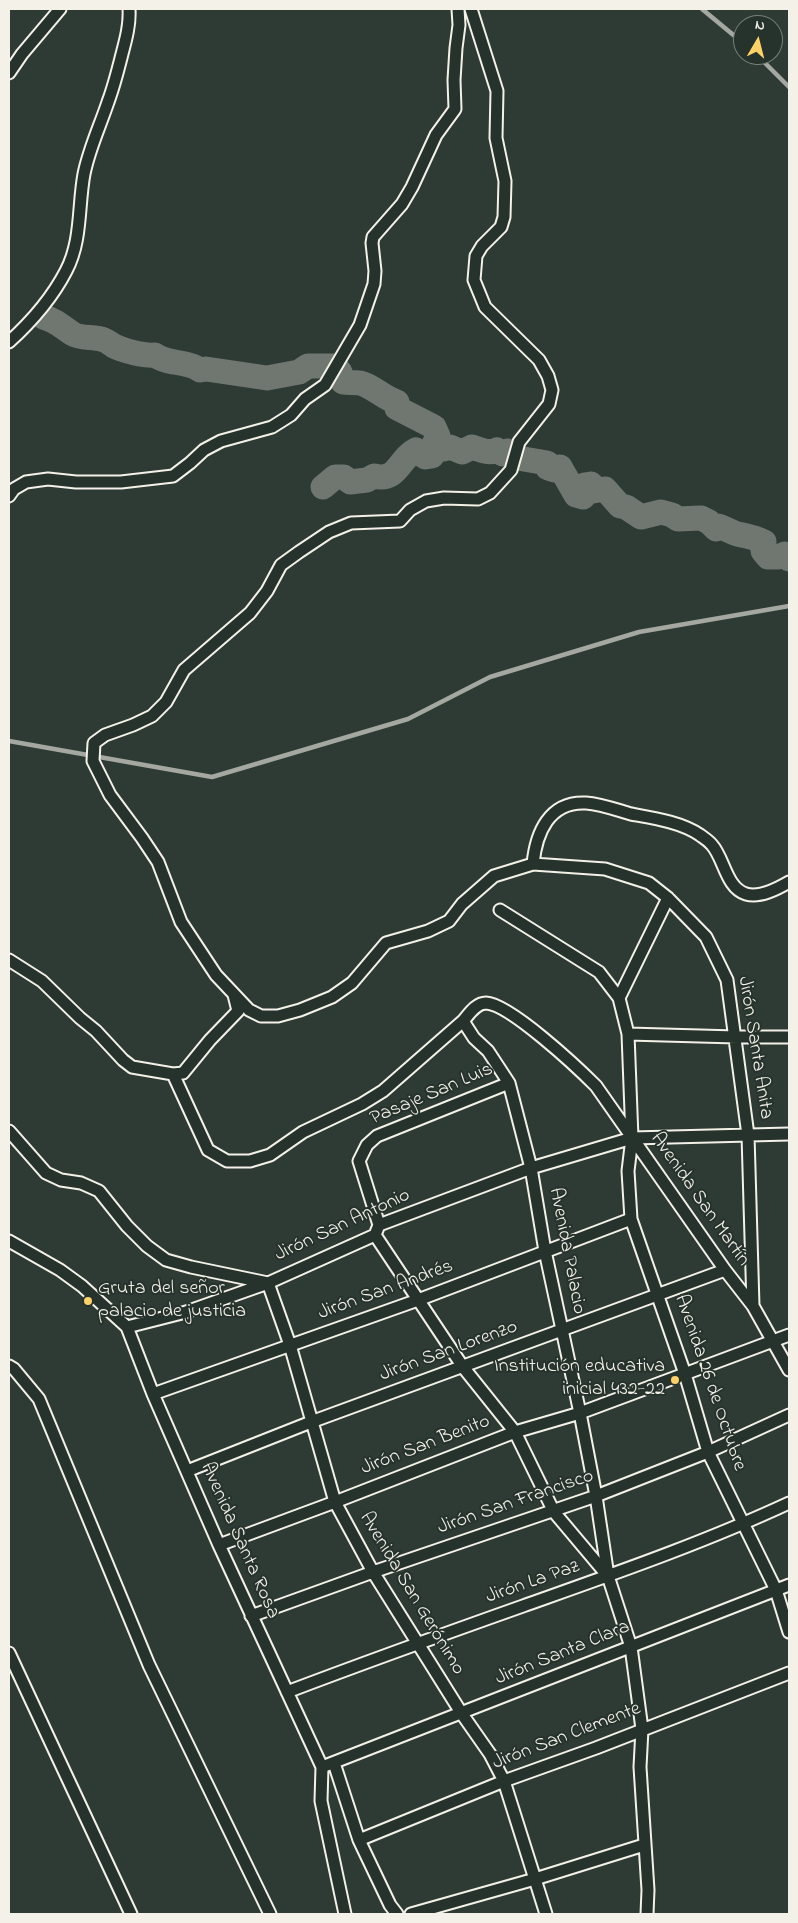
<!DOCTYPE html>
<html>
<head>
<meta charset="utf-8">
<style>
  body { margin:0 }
  #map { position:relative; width:798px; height:1923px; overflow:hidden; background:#2e3b34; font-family:"Indie Flower",sans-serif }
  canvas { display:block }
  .frame { position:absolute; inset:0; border:10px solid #f4f1e8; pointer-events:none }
  .north { position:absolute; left:733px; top:15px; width:50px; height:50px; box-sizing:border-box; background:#26332d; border:1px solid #787f78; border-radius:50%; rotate:8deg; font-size:14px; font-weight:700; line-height:20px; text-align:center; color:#f4f1e8 }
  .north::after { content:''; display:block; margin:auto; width:18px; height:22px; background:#ffd166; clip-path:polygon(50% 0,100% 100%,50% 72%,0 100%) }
</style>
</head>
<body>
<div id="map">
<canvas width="798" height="1923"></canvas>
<div class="frame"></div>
<div class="north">N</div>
</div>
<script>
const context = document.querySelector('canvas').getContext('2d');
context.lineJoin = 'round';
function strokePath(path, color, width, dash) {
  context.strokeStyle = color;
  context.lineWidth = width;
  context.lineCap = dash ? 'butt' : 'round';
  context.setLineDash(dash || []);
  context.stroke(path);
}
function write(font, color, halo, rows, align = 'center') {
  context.font = font + ' "Indie Flower",sans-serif';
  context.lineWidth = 4;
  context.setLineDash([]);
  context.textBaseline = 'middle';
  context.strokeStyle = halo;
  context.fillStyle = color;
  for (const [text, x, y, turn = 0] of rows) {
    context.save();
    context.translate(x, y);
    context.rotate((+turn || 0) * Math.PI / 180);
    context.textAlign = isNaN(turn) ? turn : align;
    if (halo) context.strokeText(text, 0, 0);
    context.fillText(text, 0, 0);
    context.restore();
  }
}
strokePath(new Path2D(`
  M702,9l41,34
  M757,55l32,32
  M9,741l203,36 196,-58 82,-42 149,-45 150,-26`), '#a4a8a0', 4.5);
strokePath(new Path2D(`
  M43,317c13,3 19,10 30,17 8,5 22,2 31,6 3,1 7,4 10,6 10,5 30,10 41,9 11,9 33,6 45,15l6,-1 61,9 32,-6 9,-6h25l7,6 3,10c5,1 11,0 17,1 13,3 23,15 37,19v6l37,19 4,9 -4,8 4,5h6l6,-2 12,5 10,-5c8,3 17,7 25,3l6,4 4,-3 5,6 35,6 1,5 6,2 6,-3 16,28 7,2 1,-12 7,-1 2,7 12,-2 15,17 6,1 15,10 20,-5 11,3 6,4 23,-1 8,4 7,7 2,-3c7,2 13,6 19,8 10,2 17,3 27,8l-1,9 5,6h10l7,-3 4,5
  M323,487l12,-10h9l6,5 17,-2 7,-4c24,6 24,-17 42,-26l9,7 7,-1 1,-5 5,-2`), '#6f7770', 25);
const street = new Path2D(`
  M471,9l26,82 -1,47 9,43 -1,36 -3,10 -19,19 -6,10 -2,24 11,27 54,53 9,16 4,14 -3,14 -30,38 -8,28 -21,23 -12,6 -34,-1 -18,3 -16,9 -10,11 -49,2 -22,9 -30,20 -18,13 -14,26 -17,22 -66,57 -18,32 -14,14 -19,9 -28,10 -11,8 -1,18 17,34 32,43 16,24 23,60 35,53 33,35 12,6h17l22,-6 32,-13 20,-14 34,-40 42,-12 21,-10 13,-17 32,-28 39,-12 72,5 44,14 19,15 38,39 21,43 21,155 5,171
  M9,73l13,-19 38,-45
  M9,342c22,-20 43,-44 57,-71 16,-30 12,-65 18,-97 5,-25 16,-48 24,-72 6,-16 10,-32 14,-48 4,-15 8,-30 7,-45
  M9,496l5,-7 12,-7 22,-3 28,3h45l52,-6 17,-13 14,-13 17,-9 51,-14 19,-12 14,-16 20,-14 35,-60 14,-41 1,-13 -3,-28 1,-6 29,-33 10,-17 24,-52 19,-26 -1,-29 2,-32 3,-23 -1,-16
  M533,864c3,-31 16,-63 53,-61 15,1 31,7 45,11 22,4 50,8 69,21 4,3 9,6 12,10 12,13 14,43 34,49 14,4 31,-5 43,-12
  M668,898l-49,100 9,36 4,104 -4,33 3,48 54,155 23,78 68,138 13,42
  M500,910l99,62 20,26
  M9,960l33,21 38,37 16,13 27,29 9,7 41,7 10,-1 27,-33 28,-29 -4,-16
  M628,1034l108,3h53
  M173,1074l35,76 19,11h23l20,-6 33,-23 59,-28 21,-13 80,-70
  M9,1131l37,42 15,7 20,3 18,8 28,35 20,20 19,14 25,7 77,16 22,62 45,157 38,70 89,142 28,40 14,27 42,133
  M379,1225l-20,-64 8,-16 10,-9 132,-53
  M375,1235l88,132 52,65 39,80 53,63
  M9,1241l51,29 22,16 45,41 26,67 66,151 103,222 -1,34 24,113
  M127,1327l59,-15 82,-29 107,-48 4,-10 152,-57 101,-30 157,-4
  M9,1366l5,3 25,30 110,266 121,249
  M153,1394l265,-94 213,-81
  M187,1471l124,-49 414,-152
  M219,1545l116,-43 180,-70 65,-19 209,-78
  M251,1616l122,-44 223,-76 112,-44 81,-37
  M9,1653l122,261
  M287,1692c79,-30 157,-58 236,-86 90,-32 180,-63 266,-103
  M334,1763l25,77 31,65 7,9
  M322,1767l467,-182
  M359,1840l145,-59 92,-33 193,-75
  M411,1914l124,-35 109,-34
  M647,1914l1,-24 -8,-123 2,-38 -11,-82 -23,-71 -12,-80 -16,-83 -35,-162 -14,-83 -22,-85 -21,-32 -14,-13 -11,-17c6,-7 13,-18 23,-18 24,1 92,65 110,83l129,184 28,36 36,64`);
strokePath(street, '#f4f1e8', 15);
strokePath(street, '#26332d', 11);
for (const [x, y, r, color] of [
  [88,1301,5,"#ffd166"],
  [675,1380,5,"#ffd166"]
]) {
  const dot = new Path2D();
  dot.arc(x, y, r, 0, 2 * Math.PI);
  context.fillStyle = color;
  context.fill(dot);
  strokePath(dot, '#26332d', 2);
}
write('20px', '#f4f1e8', '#26332d', [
  ["Jirón Santa Anita",754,1048,81],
  ["Pasaje San Luis",432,1095,-23],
  ["Avenida San Martín",699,1200,55],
  ["Jirón San Antonio",343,1226,-25],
  ["Avenida Palacio",566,1251,79],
  ["Jirón San Andrés",386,1291,-20],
  ["Jirón San Lorenzo",449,1352,-20],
  ["Avenida 26 de Octubre",709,1383,71],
  ["Jirón San Benito",426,1446,-21],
  ["Jirón San Francisco",516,1503,-19],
  ["Avenida Santa Rosa",239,1541,66],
  ["Jirón La Paz",533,1583,-19],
  ["Avenida San Gerónimo",411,1594,59],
  ["Jirón Santa Clara",563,1654,-22],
  ["Jirón San Clemente",567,1737,-21]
]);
write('20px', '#f4f1e8', '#26332d', [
  ["Gruta del señor",98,1290],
  ["palacio de justicia",98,1313],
  ["Institución educativa",665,1368,"right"],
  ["inicial 432-22",665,1391,"right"]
], 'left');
</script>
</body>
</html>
